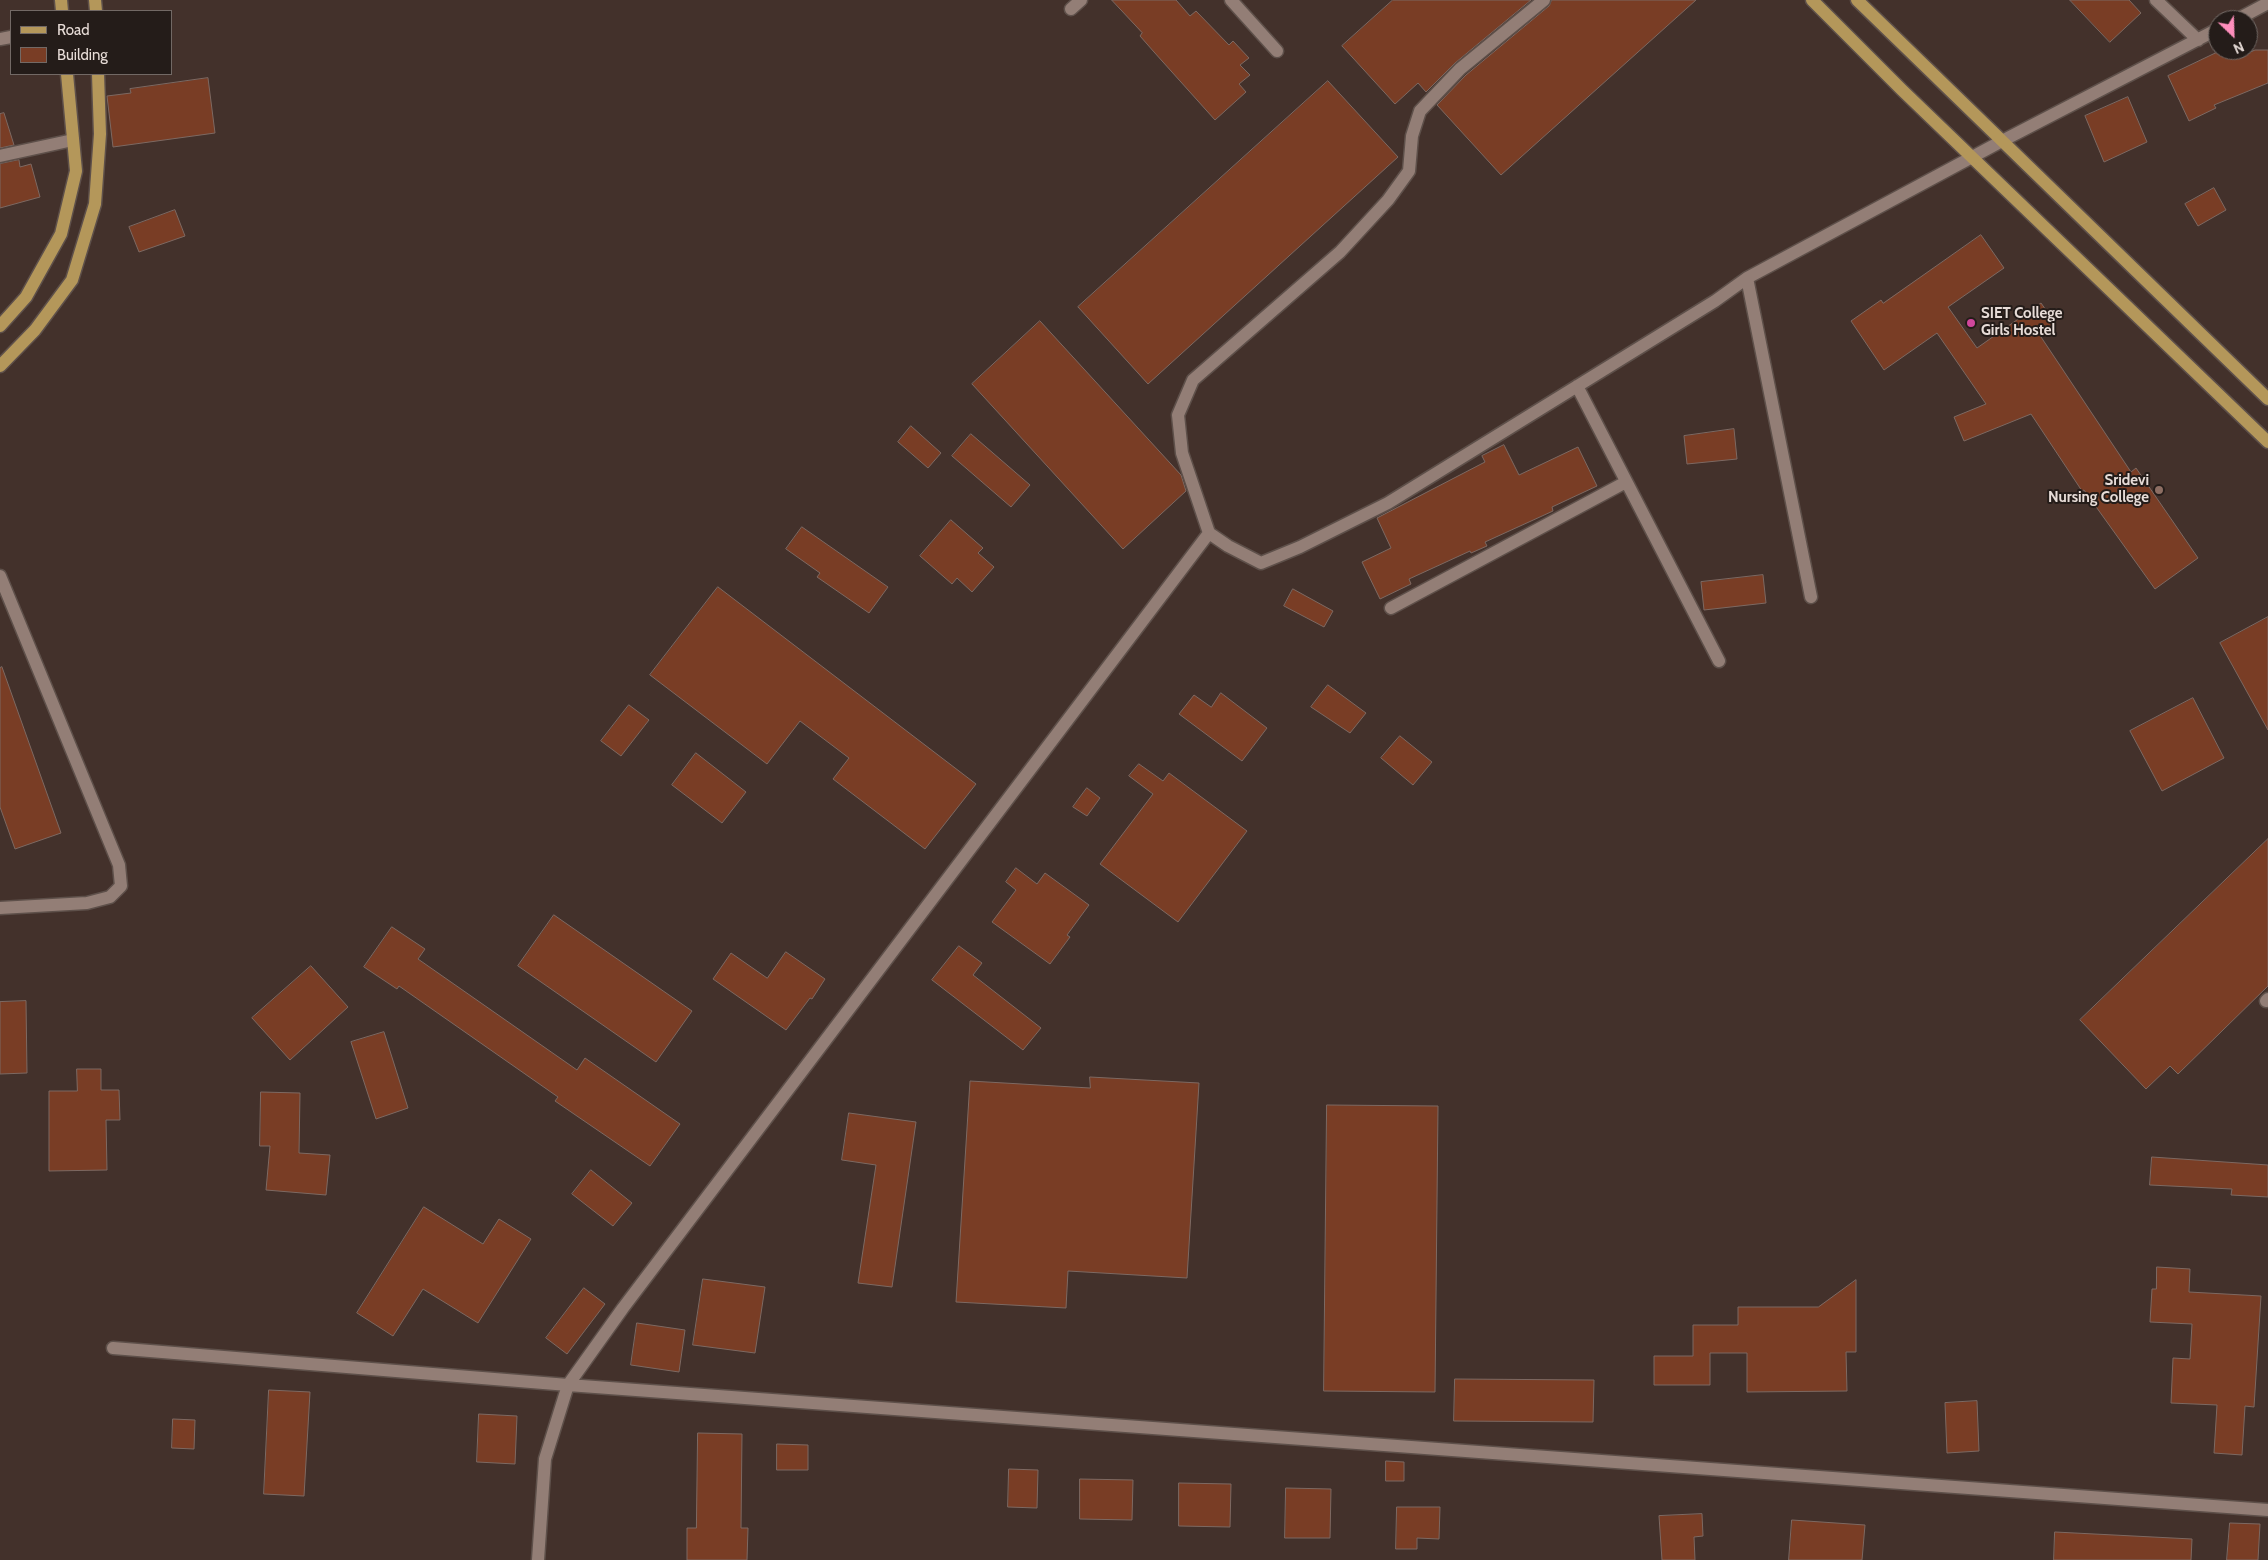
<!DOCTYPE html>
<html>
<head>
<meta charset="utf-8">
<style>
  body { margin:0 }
  #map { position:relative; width:2268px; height:1560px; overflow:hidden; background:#43312b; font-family:Cabin,sans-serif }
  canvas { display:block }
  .legend { position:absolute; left:10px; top:10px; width:162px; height:65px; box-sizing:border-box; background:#241c19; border:1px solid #726965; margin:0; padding:6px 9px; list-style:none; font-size:15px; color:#e7dcd7 }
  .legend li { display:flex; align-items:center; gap:10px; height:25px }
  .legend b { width:25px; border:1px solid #726965 }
  .north { position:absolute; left:2208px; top:10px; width:50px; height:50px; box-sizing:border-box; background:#241c19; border:1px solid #726965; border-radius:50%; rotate:156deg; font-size:14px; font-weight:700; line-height:20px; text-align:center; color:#e7dcd7 }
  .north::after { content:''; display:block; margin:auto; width:18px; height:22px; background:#fe8ebc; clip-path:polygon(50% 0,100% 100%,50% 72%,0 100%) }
</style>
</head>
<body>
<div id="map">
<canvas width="2268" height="1560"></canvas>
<ul class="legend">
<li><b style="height:6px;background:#b4975a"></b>Road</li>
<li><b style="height:14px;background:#793d25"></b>Building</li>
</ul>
<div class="north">N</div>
</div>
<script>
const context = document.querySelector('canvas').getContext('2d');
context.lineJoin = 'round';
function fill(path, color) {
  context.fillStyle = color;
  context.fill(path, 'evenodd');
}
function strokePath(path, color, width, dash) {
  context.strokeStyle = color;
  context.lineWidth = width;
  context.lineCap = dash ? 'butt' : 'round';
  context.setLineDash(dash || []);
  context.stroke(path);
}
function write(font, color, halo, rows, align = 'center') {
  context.font = font + ' Cabin,sans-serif';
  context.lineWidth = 4;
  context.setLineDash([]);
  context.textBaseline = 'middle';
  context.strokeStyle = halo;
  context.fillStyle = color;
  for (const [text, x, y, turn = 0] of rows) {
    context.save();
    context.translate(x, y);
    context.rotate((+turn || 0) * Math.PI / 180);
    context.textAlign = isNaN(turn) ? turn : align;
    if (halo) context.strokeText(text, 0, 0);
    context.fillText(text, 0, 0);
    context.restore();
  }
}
const building = new Path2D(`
  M1112,0h64l14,16 6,-5 33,34 4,-4 16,17 -9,7 10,10 -11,9 7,8 -31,28 -61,-68 -14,-16 2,-3z
  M1393,0h138l-76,63 -29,29 -8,-9 -23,21 -53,-58z
  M1552,0h144l-195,175 -64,-70 29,-30 83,-69z
  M2070,0h59l12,13 -31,29z
  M2222,50h15l2,7 16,-7h13v33l-54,22 2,3 -27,13 -21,-45z
  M208,78l7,55 -102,14 -6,-51 24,-3 -1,-4z
  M1328,81l70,76 -250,227 -70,-77z
  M2128,97l19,45 -43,20 -19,-46z
  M4,113l10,32 -14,3v-34z
  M19,160l1,7 11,-3 9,33 -40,11v-44z
  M2214,188l12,22 -28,16 -13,-22z
  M175,210l10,26 -46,16 -10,-25z
  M1981,235l23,33 -56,39 29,41 64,-45 14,20 -16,11 92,138 5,-4 62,90 -43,31 -71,-99 -2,1 -51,-77 -67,27 -10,-24 32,-13 -49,-71 -53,37 -33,-49 30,-21 2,3z
  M1040,321l141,154 5,16 -63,58 -151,-165z
  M911,426l30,27 -13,15 -30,-26z
  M1734,429l3,30 -50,5 -3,-28z
  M971,434l59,51 -19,22 -59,-51z
  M1504,445l15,30 59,-28 19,39 -45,21 1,4 -68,31 2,4 -16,7 -1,-2 -61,28 2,5 -31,15 -18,-37 29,-14 -14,-30 108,-56 -3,-6z
  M951,520l32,28 -5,5 16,14 -22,25 -15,-14 -5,6 -32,-28z
  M802,527l86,60 -19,26 -52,-36 3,-4 -34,-24z
  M1763,575l3,28 -62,7 -3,-28z
  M718,587l258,197 -51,65 -92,-70 16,-21 -49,-37 -33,43 -117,-89z
  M1293,589l40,22 -9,16 -40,-21z
  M2268,617v113l-48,-87z
  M2,667l59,166 -46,16 -15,-42v-139z
  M1328,685l38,28 -16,20 -39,-26z
  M1221,693l46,35 -25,33 -63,-47 15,-19 17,12z
  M2193,698l31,60 -62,33 -32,-60z
  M629,705l20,15 -28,36 -20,-15z
  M1400,736l32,26 -19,23 -32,-27z
  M696,753l50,39 -24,31 -50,-38z
  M1139,764l24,17 6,-8 78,58 -69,91 -78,-58 53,-70 -24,-18z
  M1087,788l13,10 -13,18 -14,-9z
  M2268,839v147l-90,88 -8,-8 -24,23 -66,-69z
  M1016,868l21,16 8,-11 44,32 -22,30 3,2 -20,27 -58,-42 24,-32 -10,-8z
  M554,915l138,96 -36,51 -138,-96z
  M392,927l33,22 -7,10 159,111 8,-12 95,66 -30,42 -95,-65 3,-4 -159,-111 -2,3 -33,-22z
  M959,946l23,17 -9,12 68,53 -18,22 -91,-70z
  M786,952l39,27 -13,20 -2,-1 -24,32 -73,-51 18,-26 36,25z
  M311,966l37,41 -58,53 -38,-42z
  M26,1001l1,72 -27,1v-72z
  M384,1032l24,76 -32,11 -25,-77z
  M77,1069h24v21h18l1,30h-14l1,50 -58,1v-80h28z
  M1090,1077l109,6 -12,195 -119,-7 -2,37 -110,-6 14,-221 120,7z
  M261,1092l39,1 -1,60 31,2 -4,40 -60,-5 4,-44h-10z
  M1327,1105l111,1 -3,286 -111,-1z
  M849,1113l67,9 -24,165 -34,-4 18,-118 -34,-5z
  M2152,1157l116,8v32l-37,-2 1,-6 -82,-4z
  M591,1170l41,33 -19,23 -41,-32z
  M424,1207l59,37 16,-25 32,20 -53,84 -55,-34 -30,47 -36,-23z
  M2157,1267l33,2 -1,23 72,4 -7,111 -9,-1 -3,49 -28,-2 3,-48 -46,-2 2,-45 17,1 2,-35 -42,-2 2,-33h4z
  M703,1279l62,8 -10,66 -62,-8z
  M1856,1280v72h-10l1,39 -100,1v-39h-37v32h-56v-29h39v-31h45v-18h80z
  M584,1288l21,16 -38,50 -21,-16z
  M637,1323l48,7 -6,42 -48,-7z
  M1455,1379l139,1 -1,42 -139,-1z
  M269,1390l41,2 -6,104 -40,-2z
  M1977,1401l2,50 -32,2 -2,-50z
  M479,1414l38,2 -2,48 -38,-2z
  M173,1419l22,1 -1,29 -22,-1z
  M698,1433l44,1 -1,94h7l-1,32h-60v-32h9z
  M777,1444l31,1v25h-31z
  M1386,1461l18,1v19h-18z
  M1009,1469l29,1 -1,38 -29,-1z
  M1080,1479l53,1 -1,40 -52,-1z
  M1179,1483l52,1 -1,43 -51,-1z
  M1286,1488l45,1 -1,49h-45z
  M1397,1507h43l-1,32 -22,-1v11h-21z
  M1702,1514l1,22 -9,1 1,23h-33l-3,-44z
  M1792,1520l73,5 -3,35h-73z
  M2230,1523l30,1 -2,36h-31z
  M2055,1532l137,7 -1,21h-137z`);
fill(building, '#793d25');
strokePath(building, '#7d6962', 1);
const minor = new Path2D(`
  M1231,0l46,51
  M1544,0l-84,69 -40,42 -8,25 -3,35 -21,29 -48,52 -147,128 -15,35 4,38 27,80 19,13 33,17 39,-16 88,-44 327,-202 32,-23 255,-137 216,-112
  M2156,0l42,40
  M1071,9l10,-9
  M2236,20l32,-17
  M0,39l11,-2
  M0,156l73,-16
  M1747,278l64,319
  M1577,386l142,275
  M0,576l119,289 2,21 -11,11 -23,6 -87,5
  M1391,608l235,-126
  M2266,1001l2,-2
  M113,1348l455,37 1700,125
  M538,1560l7,-101 23,-74 55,-77 586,-775`);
const major = new Path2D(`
  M61,0l1,11
  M95,0l1,11
  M1812,0l90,90 366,352
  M1857,0l411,399
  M0,326l26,-29 35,-63 15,-63 -9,-97
  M0,366l35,-36 37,-50 23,-76 5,-70 -2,-60`);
strokePath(minor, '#5e504a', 15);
strokePath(major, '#5e504a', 15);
strokePath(minor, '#937e76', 12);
strokePath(major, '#b4975a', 12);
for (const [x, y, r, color] of [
  [1971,323,5,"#d1479c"],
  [2159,490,5,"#8d6e63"]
]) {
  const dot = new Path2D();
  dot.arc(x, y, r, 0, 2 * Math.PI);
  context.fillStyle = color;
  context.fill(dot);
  strokePath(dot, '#241c19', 2);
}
write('bold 15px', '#e7dcd7', '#241c19', [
  ["SIET College",1981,314],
  ["Girls Hostel",1981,331],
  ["Sridevi",2149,481,"right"],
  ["Nursing College",2149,498,"right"]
], 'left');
</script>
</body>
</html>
